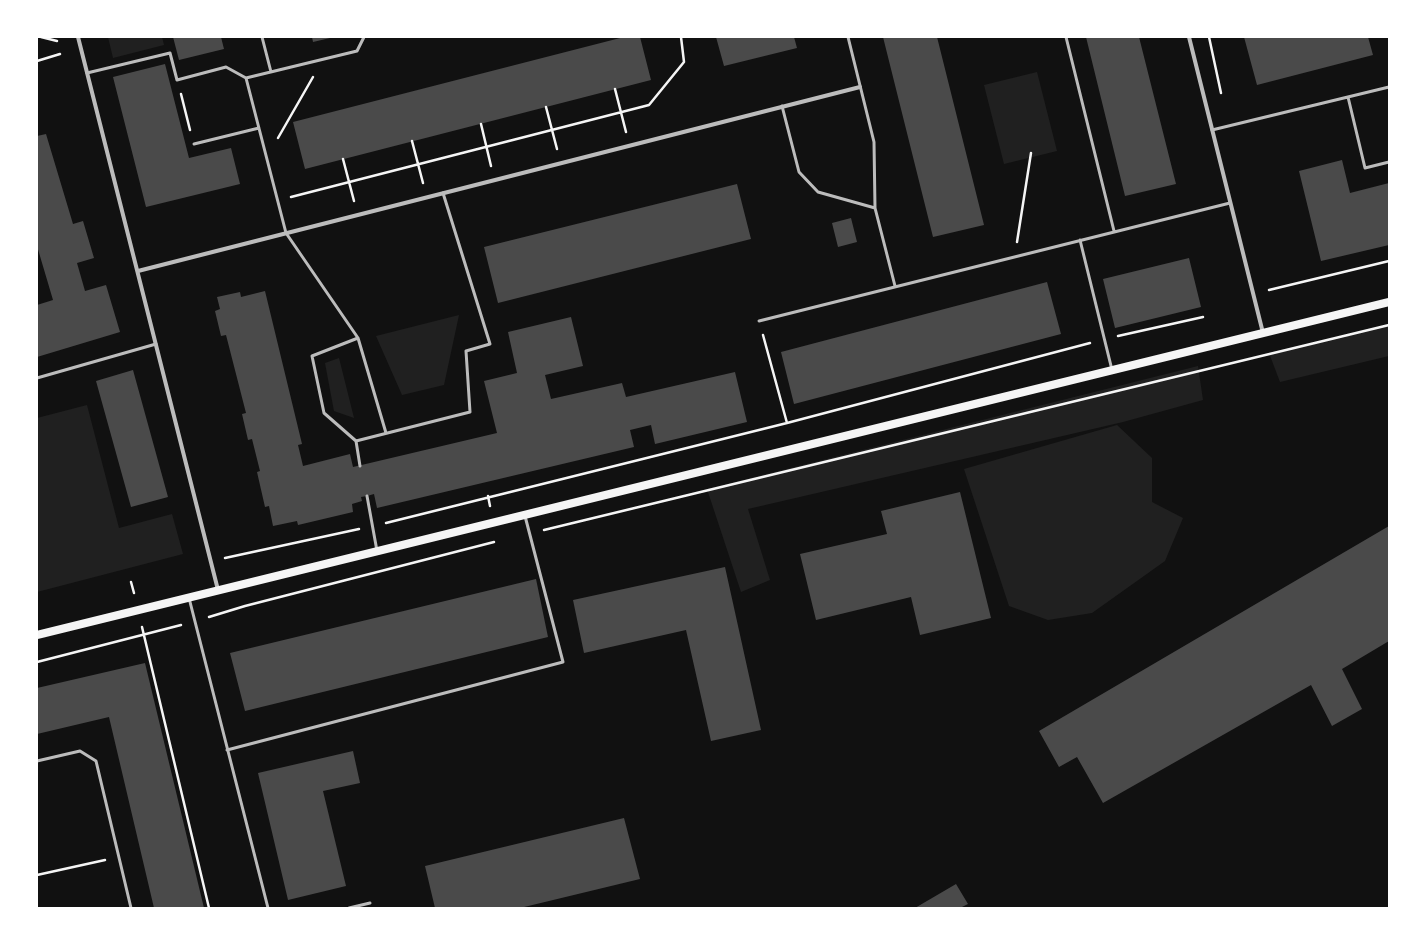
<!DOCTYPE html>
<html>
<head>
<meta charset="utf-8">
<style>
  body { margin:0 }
  #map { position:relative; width:1426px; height:945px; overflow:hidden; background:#111; font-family:"DM Sans",sans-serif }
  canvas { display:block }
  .frame { position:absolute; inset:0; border:38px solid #fff; pointer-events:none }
</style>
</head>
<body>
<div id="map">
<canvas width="1426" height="945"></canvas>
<div class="frame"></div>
</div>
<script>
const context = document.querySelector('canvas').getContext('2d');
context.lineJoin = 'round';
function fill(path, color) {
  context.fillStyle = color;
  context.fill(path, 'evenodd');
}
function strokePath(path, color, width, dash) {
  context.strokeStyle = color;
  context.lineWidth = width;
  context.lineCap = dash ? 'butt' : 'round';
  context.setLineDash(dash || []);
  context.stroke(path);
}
fill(new Path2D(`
  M108,37h54l2,8 -51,13z
  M1037,72l20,79 -53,13 -20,-79z
  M459,315l-15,70 -42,10 -26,-59z
  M1389,325v31l-109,26 -11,-29z
  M339,358l15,60 -20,-7 -9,-48z
  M1198,366l5,34 -80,22 -375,87 22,71 -29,12 -34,-103z
  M87,405l32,123 53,-14 11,40 -146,38v-174z
  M1117,425l35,33v44l31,16 -18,43 -73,52 -44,7 -39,-14 -45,-137z`), '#202020');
fill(new Path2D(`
  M173,37h48l3,12 -45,11z
  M312,37h18v1l-17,4z
  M624,37h16l11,43 -346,89 -12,-47z
  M716,37h78l3,11 -73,18z
  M883,37h54l47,188 -51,12z
  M1086,37h53l37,147 -51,12z
  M1244,37h124l5,18 -116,30z
  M165,64l24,94 42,-10 9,36 -94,23 -33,-130z
  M46,134l27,90 10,-3 11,37 -17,5 8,28 21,-6 14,47 -83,25v-52l16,-5 -16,-54v-110z
  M1342,160l8,33 39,-10v62l-68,16 -22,-90z
  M737,184l14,55 -253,64 -14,-56z
  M851,218l6,24 -19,5 -6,-24z
  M1189,258l12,49 -86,21 -12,-49z
  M1047,282l14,52 -267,70 -13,-52z
  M265,291l37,153 -4,1 5,21 47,-12 3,13 144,-34 -13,-52 33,-8 -9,-41 63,-15 12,49 -38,9 6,24 71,-16 4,14 109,-25 12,50 -92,22 -4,-19 -21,5 4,17 -257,61 -3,-14 -7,2 -6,1 1,4 -10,3 1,8 -55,13 -1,-4 -24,5 -4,-20 -4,1 -8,-35 3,-1 -8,-32 -4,1 -6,-26 4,-1 -20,-78 -5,1 -6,-25 5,-2 -3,-12 23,-5 1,5z
  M133,370l35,127 -37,10 -35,-126z
  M960,492l31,126 -71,17 -9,-38 -95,23 -16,-66 87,-20 -6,-23z
  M1389,526v115l-47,28 20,40 -30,17 -21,-41 -208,118 -26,-46 -18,10 -20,-36z
  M725,567l36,163 -50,11 -25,-111 -102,23 -11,-53z
  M536,579l12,58 -303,74 -15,-58z
  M145,663l59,245h-50l-45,-191 -72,17v-46z
  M353,751l7,32 -37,8 23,95 -58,14 -30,-127z
  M624,818l16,61 -120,29h-85l-10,-42z
  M956,884l12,20 -8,4h-45z`), '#4a4a4a');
strokePath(new Path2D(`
  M41,37l16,4
  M1209,37l12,56
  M37,61l23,-7
  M615,89l11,43
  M181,94l9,36
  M546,107l11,42
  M481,124l10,42
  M278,138l35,-61
  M412,141l11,42
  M343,159l11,42
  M291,197l358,-92 35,-43 -3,-25
  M1017,242l14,-89
  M1269,290l120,-29
  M763,335l24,88
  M1118,336l85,-19
  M488,496l2,10
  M386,523l401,-100 303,-80
  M544,530l845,-205
  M225,558l134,-29
  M131,582l3,11
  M209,617l36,-11 249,-64
  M142,627l67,281
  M37,662l144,-37
  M37,875l68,-15`), '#f5f5f5', 2.5);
strokePath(new Path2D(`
  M262,37l9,35
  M364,37l-7,14 -111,27 40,155 72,105 -46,18 12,57 32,28 114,-29 -4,-61 24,-7 -47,-151
  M848,37l26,105 1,66 20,78
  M1066,37l48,194
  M87,73l83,-20 7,27 49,-13 20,11
  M1348,97l17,71 24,-6
  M782,106l17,66 19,20 57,16
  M1212,130l177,-43
  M194,144l65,-16
  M1080,240l32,130
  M759,321l471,-118
  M358,338l28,95
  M37,378l119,-34
  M356,441l4,25
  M367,496l10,55
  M189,598l79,310
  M227,750l336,-88 -38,-146
  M37,761l43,-10 16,10 35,147
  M349,908l21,-5`), '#bcbcbc', 3);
strokePath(new Path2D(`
  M78,37l140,553
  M1189,37l74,296
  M138,271l722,-184`), '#bcbcbc', 4);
strokePath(new Path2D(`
  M37,635l1352,-333`), '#f5f5f5', 8);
</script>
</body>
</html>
